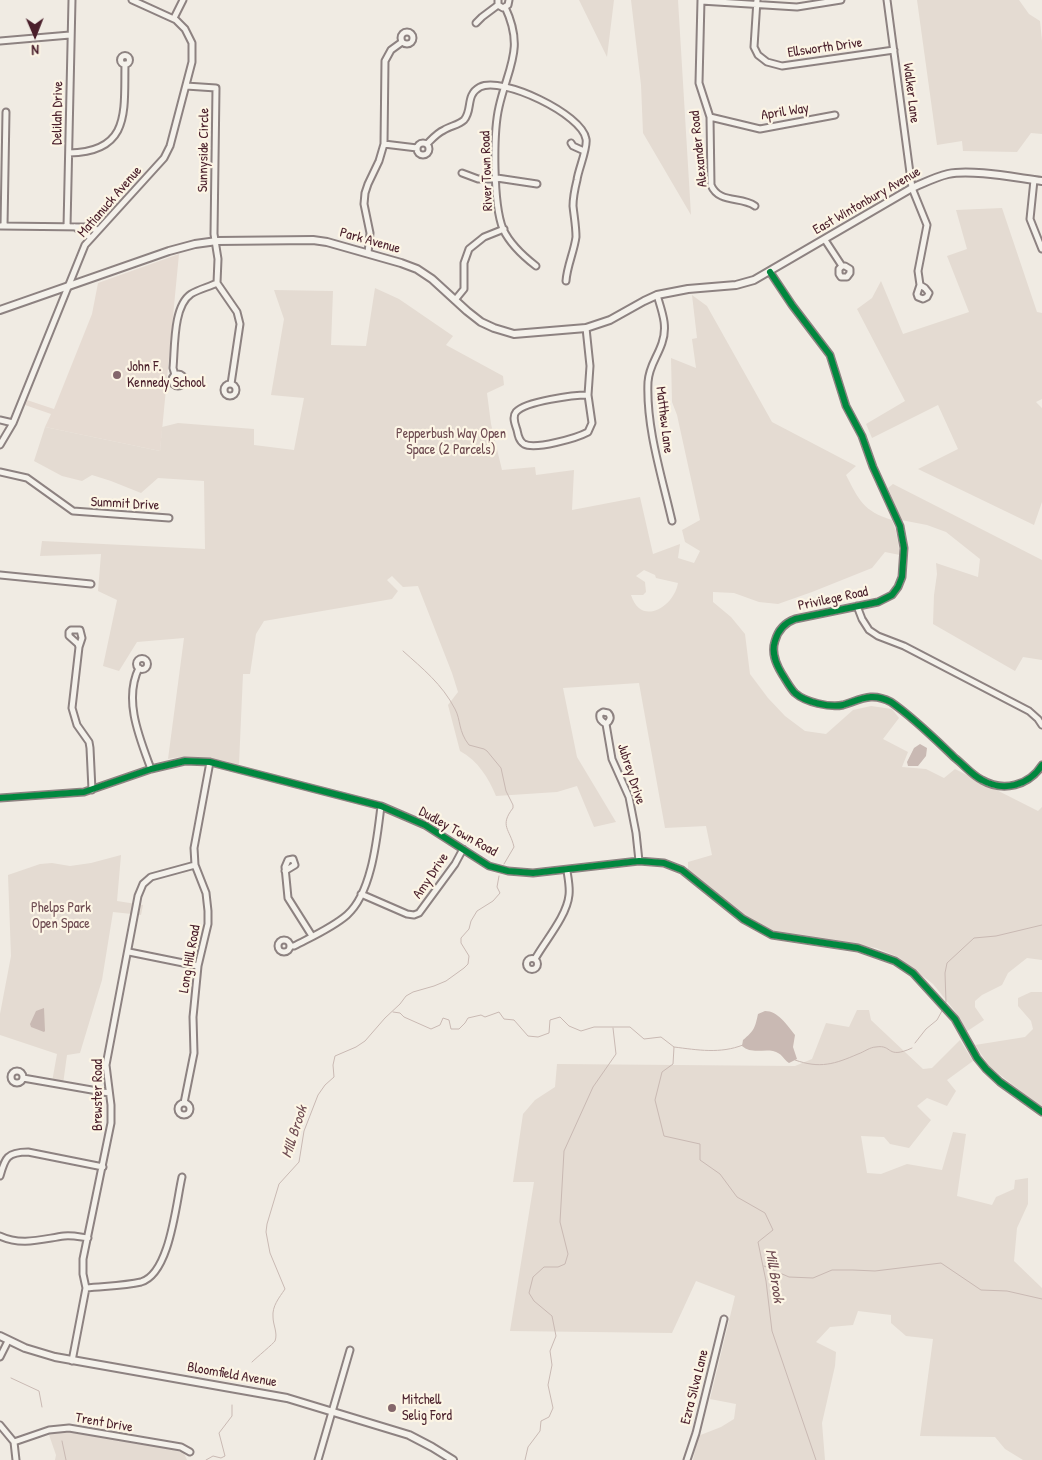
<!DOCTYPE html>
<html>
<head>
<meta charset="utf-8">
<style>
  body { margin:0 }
  #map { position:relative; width:1042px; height:1460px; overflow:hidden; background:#f0ebe3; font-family:"Patrick Hand",sans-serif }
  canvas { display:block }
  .north { position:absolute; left:10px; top:10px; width:50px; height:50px; -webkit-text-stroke:4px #fcf5e5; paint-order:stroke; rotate:179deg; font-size:14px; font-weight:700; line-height:20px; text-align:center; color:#4a1f2b }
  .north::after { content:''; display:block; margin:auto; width:18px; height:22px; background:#4a1f2b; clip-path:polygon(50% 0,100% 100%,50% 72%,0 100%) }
</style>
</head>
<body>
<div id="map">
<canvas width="1042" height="1460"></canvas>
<div class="north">N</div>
</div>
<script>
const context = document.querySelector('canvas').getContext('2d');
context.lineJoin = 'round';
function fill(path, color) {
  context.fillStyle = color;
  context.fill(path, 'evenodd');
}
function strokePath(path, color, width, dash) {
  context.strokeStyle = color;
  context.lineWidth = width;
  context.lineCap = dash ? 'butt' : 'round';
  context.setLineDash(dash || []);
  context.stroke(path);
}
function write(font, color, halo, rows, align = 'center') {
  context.font = font + ' "Patrick Hand",sans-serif';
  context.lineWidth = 4.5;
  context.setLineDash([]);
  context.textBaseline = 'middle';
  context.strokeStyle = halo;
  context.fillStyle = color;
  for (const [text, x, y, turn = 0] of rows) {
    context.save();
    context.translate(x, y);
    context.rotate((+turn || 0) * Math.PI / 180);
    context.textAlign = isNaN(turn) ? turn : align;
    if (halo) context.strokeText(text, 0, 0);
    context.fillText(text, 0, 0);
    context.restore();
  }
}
fill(new Path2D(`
  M179,254l-19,197 -115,-24 6,-13 -26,-9 2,-5 27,9 38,-95 6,-31z`), '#e6dbd2');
fill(new Path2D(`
  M579,0h35l-7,57z
  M631,0h47l13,215 -48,-82 -2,-48z
  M917,0h102l10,14 11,7 2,20v93l-11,-1 -14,19 -54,-1 -1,-10 -25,4z
  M1002,208l35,104 5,1v86l-6,3 6,6v94l-8,23 -116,-56 40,-20 -20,-44 -66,33 -6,-14 39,-23 -48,-92 15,-11 9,-17 22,53 66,-22 -22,-56 20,-7 -11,-39z
  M375,288l24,11 54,37 -7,9 57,31 1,9 -17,8 4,31 11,46 33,-3 1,8 38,-5 -2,40 68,-13 13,57 27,-10 -2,14 16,5 6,-12 -15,-9 -3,-12 18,-10 -23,-105 -5,-13 -1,-44 25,10 -4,-29 5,-1 -5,-43 15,11 65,116 84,44 -10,9c13,25 17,36 46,45l4,11 4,24 -15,-3 -13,16 -60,24 -34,12 -19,-2 -25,-9 -21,-1v10l18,15 14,17 5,40 18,24 17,18 20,15 21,3 27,-24 18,-4 21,3 7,9 -16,21 25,13 -6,15 24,2 18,9 11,-9 83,42 4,-4v153l-15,-2 -19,15 -6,12 -20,10 -7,6v6l9,13 -18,12 -12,-22 -21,-26 -35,-27 -22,-9 -100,-16 -30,-16 -58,-46v-8l24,-7 -6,-29 -41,2 -26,-145 -76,5 14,69 39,65 -22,5 -17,-41 -20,6 -61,4c-8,-19 -18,-35 -36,-45l-12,-46 10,-13 -6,-19 -34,-87 -15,1 -11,-11 -5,4 11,11 -6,8 -128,22 -8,13 -6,40h-7l-4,90c-5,1 -9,-2 -15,-3 -19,-3 -37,-6 -56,-2l16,-121 -47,4 -18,29 -16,-5 14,-66 -19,-9 3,-37 -61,2 2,-15 163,8 -1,-68 -46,-3 -17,15 -30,-12 -19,-6 -10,6 -20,-5 -28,-15 11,-34 115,24 2,-24 16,-4 76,6v16l40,5 10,-52 -33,-3 13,-76 -10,-29 59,1 -2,54 35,1zM644,570l11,5 1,3 22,5c-4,24 -37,44 -47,12h12l3,-3 -1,-10 -9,-6z
  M893,484l149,76v100l-19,-3 -8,14 -82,-47 1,-29 3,-21 -1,-11 42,14 2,-18 -34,-27 -19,-7 -26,-5 -13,-32z
  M121,855l-4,46 26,4 -2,10 -28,-3 -11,68 -22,73 -13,2 -4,29 -11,-2 5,-28 -57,-19v-21l11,-58 -3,-81 32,-11 12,-1 18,3 21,-3z
  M1031,992h11v116l-52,-41 -15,-22 50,-8 8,-8 -2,-8 -13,-15v-8z
  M857,1010h12l2,10 52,49 9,-1 28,-28 13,21 -26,19 9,11 -9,15 -20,-8 -10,8 14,14 -22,28 -19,-4 -6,-7 -23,-1 6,37 14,1 26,-10 35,6 11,-38 13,2 -9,62 35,9 4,-8 18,-8 1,-9 13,-2v26l-11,24 -3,33 28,27v172h-19l-18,-11 -10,-12 -75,-1 13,-97 -27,-3 -15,-13v-8l-33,-4 -5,14 -23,2 -14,15 20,10 -1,14 -13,57 3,37h-132l5,-24 23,-9 13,-8 2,-15 -26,-5 25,-103 -39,-15 -24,52 -162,-2 24,-149h-21l10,-68 12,-14 20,-13 2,-23 238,2 17,-7 14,-36 23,4z
  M67,1429l116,22 4,9h-132l1,-5 -8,-23z`), '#e4dbd2');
fill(new Path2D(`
  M920,744l7,4 -1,8 -8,10h-10l-1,-4 7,-14z
  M44,1008l1,23 -1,1 -13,-5 -1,-3 6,-13z
  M765,1011c13,0 22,14 30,24l-2,12 4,12 -8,4c-6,-4 -7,-10 -16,-12 -10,-2 -22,3 -31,-5l1,-6c11,-9 12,-12 15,-26z`), '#c9b9b3');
strokePath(new Path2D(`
  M403,651c20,18 39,33 52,58 6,11 3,22 14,36l15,4 3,2 14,17 5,23 7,14v3c-14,18 -3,21 1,39l-10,17
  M946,1002l-1,-29 2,-10 27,-25 22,-2 46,-11
  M393,1012l7,1 4,4 27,12 9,-4 3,-7 6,2 2,9h8l6,-6 3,-5 13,-3 4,2 14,-5 5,7 10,1 14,16 10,1 11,-4 1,-13 10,-3 9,9 12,5 13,-4h36l14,12 17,-2 13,10 -1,17 -11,8 -7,28 9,36 36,8v16l20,14 17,23 28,16 8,17 -15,12 8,39 6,50 44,129
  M915,1043l11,-14 11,-9 6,-11
  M674,1047c24,3 46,7 69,-2
  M795,1060c25,9 40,4 63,-6 6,-2 12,-7 18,-7 17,-3 10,13 36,1
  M764,1266l25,11 24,1 19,-8h21l22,1 66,-8 40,27 26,1 35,8
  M252,1362c4,-4 22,-19 23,-21 3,-8 -2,-16 -2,-24 -1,-11 6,-19 12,-28l-15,-36 -4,-21 1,-8 12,-40 20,-22 5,-31 14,-36 7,-10 9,-8 -1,-12 2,-9 21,-9 9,-6 20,-23 15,-14 6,-8 7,-4 21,-6 12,-5 18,-13 4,-4 1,-8 -8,-13v-5l8,-9 2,-8 6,-10 16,-10 7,-8 -3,-6 2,-11
  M11,1378l28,13 3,16
  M62,1441l4,19
  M206,1460l7,-4 8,2 4,-2 -6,-23 13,-17v-11
  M525,1460l3,-13 12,-16 1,-10 8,-4 4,-9 -5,-23 4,-20 -2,-14 6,-15 -4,-20 -18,-15 -5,-8 4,-16 11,-10h14l7,-3 3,-10 -8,-32 4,-71 29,-64 23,-33 -3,-26`), '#c9b9b3', 1);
const minor = new Path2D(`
  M498,0v5l5,3 5,-3 1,-5
  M701,0l-2,83 11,34 1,68c8,19 30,11 44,21
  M757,0l-3,47 4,8 9,7 15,4 112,-16
  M887,0l25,188 15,37 -9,46 2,14 -3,9 1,3 5,2 4,-2 2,-4 -4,-5 -5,-3
  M701,1l96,6 44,-7
  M505,7c20,42 3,60 -6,100 -6,26 -6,97 4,122 7,15 20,27 33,37
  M174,18l9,-18
  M476,23l6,-6 16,-12
  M401 38a6 6 0 1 1 12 0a6 6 0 1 1-12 0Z
  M0,41l70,-6
  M120.5 60a4.5 4.5 0 1 1 9 0a4.5 4.5 0 1 1-9 0Z
  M186,86l30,2 -2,146 4,25 -1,24 20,29 3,12 -9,60
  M710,117l50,12 75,-14
  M571,143l2,3 11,5
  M417 149a6 6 0 1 1 12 0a6 6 0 1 1-12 0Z
  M384,144l33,4
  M427,144c5,-5 10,-11 17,-14 6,-4 15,-5 20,-10 9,-10 1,-25 16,-33 22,-11 102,27 106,52 2,9 -8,31 -9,41 -2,8 -4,17 -4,26 1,10 3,20 3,31 -2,15 -9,29 -10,44
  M69,153c62,-1 55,-42 56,-89
  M462,173l16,6h19
  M497,178l40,6
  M1034,180l-4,39 12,30
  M0,226l85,1 13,3
  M4,226l2,-114
  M67,227l5,-227
  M75,227l16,11
  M825,240l17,26h3l5,3v4l-3,4h-6l-2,-3v-5l3,-3
  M368,253l2,-20 -6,-29 1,-11 3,-9 11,-23 5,-17 1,-83 6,-11 11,-8
  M770,272l22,33 38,50 16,51 16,30 11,31 27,59 4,22 -2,29 -4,10 -6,8 -14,7 -83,17c-11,4 -17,11 -20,22 -4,12 1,23 7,33 4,6 8,14 13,19 10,9 35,15 48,12 19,-6 29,-13 48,-3 23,16 44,37 64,56 9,7 17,17 27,22 21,12 47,6 60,-15
  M657,295c5,17 11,31 5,48 -5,15 -13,23 -14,39 -2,46 14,95 24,139
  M455,300l9,-11v-26l5,-14 15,-12 20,-8
  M586,328l4,38 -2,29
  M172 380a6 6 0 1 1 12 0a6 6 0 1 1-12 0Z
  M175,375l-2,-7c2,-21 0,-62 18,-74 8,-5 18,-7 26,-11
  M224 390a6 6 0 1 1 12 0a6 6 0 1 1-12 0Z
  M588,395l4,28 -4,9c-11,6 -53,18 -64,12 -5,-3 -6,-9 -7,-14 -2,-6 -5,-13 -1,-18 10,-11 58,-17 72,-17z
  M0,420l13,3
  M0,445l13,-22 72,-178 79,-87 6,-12 22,-84v-19l-7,-14 -9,-9 -44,-20
  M0,472l27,6 46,33 96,7
  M0,575l91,9
  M857,606l5,13 7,11 9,6 26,10 125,65 9,8 4,6
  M79,647l-1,-3 -9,-8v-4l2,-2h9l2,8 -3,9 -7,61 5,17 12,17 1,6 2,42
  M136.5 664a5.5 5.5 0 1 1 11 0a5.5 5.5 0 1 1-11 0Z
  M139,668c-16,32 1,71 12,101
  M606,724c4,-3 6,-7 2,-11l-5,-1 -3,2c-1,5 1,7 6,10l6,35 17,38 7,36 3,28
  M0,798l84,-6 67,-23 34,-8 25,1 171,44 44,19 64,41 19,5 25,2 106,-12 25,2 18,7 61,49 29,16 86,13 37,13 18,12 42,46 22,39 9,11 14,13 42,30
  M285,871l10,-6 -2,-6 -5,1 -3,7 3,31 24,38
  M361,894l46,20 7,1 5,-2 36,-49 8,-15
  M278 946a6 6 0 1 1 12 0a6 6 0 1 1-12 0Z
  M290,946h4c17,-9 38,-18 53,-31 25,-22 30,-77 34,-109
  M129,952l69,14
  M526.5 964a5.5 5.5 0 1 1 11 0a5.5 5.5 0 1 1-11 0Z
  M535,959c10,-18 32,-43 34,-64 1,-8 -1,-17 -2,-24
  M11 1077a6 6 0 1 1 12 0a6 6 0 1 1-12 0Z
  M23,1078l86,15
  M184,1103l10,-50 -1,-36 5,-51 10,-42v-13l-2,-18 -11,-28 -1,-17 16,-86
  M178 1109a6 6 0 1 1 12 0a6 6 0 1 1-12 0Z
  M0,1176c5,-18 7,-24 28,-24l75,15
  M0,1236c21,10 42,3 64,0 8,-1 16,1 24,2
  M86,1288c18,-2 38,-2 55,-6 29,-8 35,-79 41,-105
  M0,1357l8,-16
  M72,1361l14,-73 -3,-14v-15l28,-136v-18l-5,-40 32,-169 5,-12 8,-7 44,-12
  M0,1425l14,17 2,18
  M14,1442l35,-12 20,-2 112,19 9,5
  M318,1460l32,-110
  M687,1460l9,-27 28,-114`);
const major = new Path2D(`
  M0,310l169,-59 26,-7 22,-3 96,-1 14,2 74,21 16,6 15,10 35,32 14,11 13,6 20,6 72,-6 24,-8 34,-19 13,-6 31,-6 48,-4 18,-5 158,-92c12,-5 23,-11 36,-14 24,-5 69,4 94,7
  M0,1336l25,12 30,9 232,41 122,37 23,12 21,13`);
strokePath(minor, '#8d8281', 9);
strokePath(major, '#8d8281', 10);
strokePath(minor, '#f4f1eb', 5);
strokePath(major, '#f4f1eb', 6);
strokePath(new Path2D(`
  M770,272l22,33 38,50 16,51 16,30 11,31 27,59 4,22 -2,29 -4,10 -6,8 -14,7 -83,17c-11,4 -17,11 -20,22 -4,12 1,23 7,33 4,6 8,14 13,19 10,9 35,15 48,12 19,-6 29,-13 48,-3 23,16 44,37 64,56 9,7 17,17 27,22 21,12 47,6 60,-15
  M0,798l84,-6 67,-23 34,-8 25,1 171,44 44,19 64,41 19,5 25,2 106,-12 25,2 18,7 61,49 29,16 86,13 37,13 18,12 42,46 22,39 9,11 14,13 42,30`), '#00873e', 6);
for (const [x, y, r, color] of [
  [117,375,5,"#84666b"],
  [392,1408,5,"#84666b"]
]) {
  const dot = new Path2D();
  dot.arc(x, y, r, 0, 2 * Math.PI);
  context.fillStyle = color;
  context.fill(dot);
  strokePath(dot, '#fcf5e5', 2);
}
write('14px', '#4a1f2b', '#fcf5e5', [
  ["Ellsworth Drive",825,48,-8],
  ["Walker Lane",911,93,83],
  ["April Way",785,112,-9],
  ["Delilah Drive",58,113,-89],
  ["Alexander Road",699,149,-96],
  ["Sunnyside Circle",204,150,-89],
  ["River Town Road",487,171,-92],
  ["East Wintonbury Avenue",867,201,-30],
  ["Matianuck Avenue",110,202,-49],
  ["Park Avenue",370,241,16],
  ["Matthew Lane",664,420,83],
  ["Summit Drive",125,504,3],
  ["Privilege Road",833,599,-12],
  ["Jubrey Drive",631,774,72],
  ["Dudley Town Road",458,832,29],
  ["Amy Drive",431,876,-56],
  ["Long Hill Road",190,959,-80],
  ["Brewster Road",98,1095,-90],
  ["Bloomfield Avenue",232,1375,10],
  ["Ezra Silva Lane",695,1387,-76],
  ["Trent Drive",104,1423,10]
]);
write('14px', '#4a1f2b', '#fcf5e5', [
  ["John F.",127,367],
  ["Kennedy School",127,383],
  ["Mitchell",402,1400],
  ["Selig Ford",402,1416]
], 'left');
write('14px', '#6e4b51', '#fcf5e5', [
  ["Pepperbush Way Open",451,434],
  ["Space (2 Parcels)",451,450],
  ["Phelps Park",61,908],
  ["Open Space",61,924]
]);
write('italic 15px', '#704d53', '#fcf5e5', [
  ["Mill Brook",295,1132,-72],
  ["Mill Brook",774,1276,81]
]);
</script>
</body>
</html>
